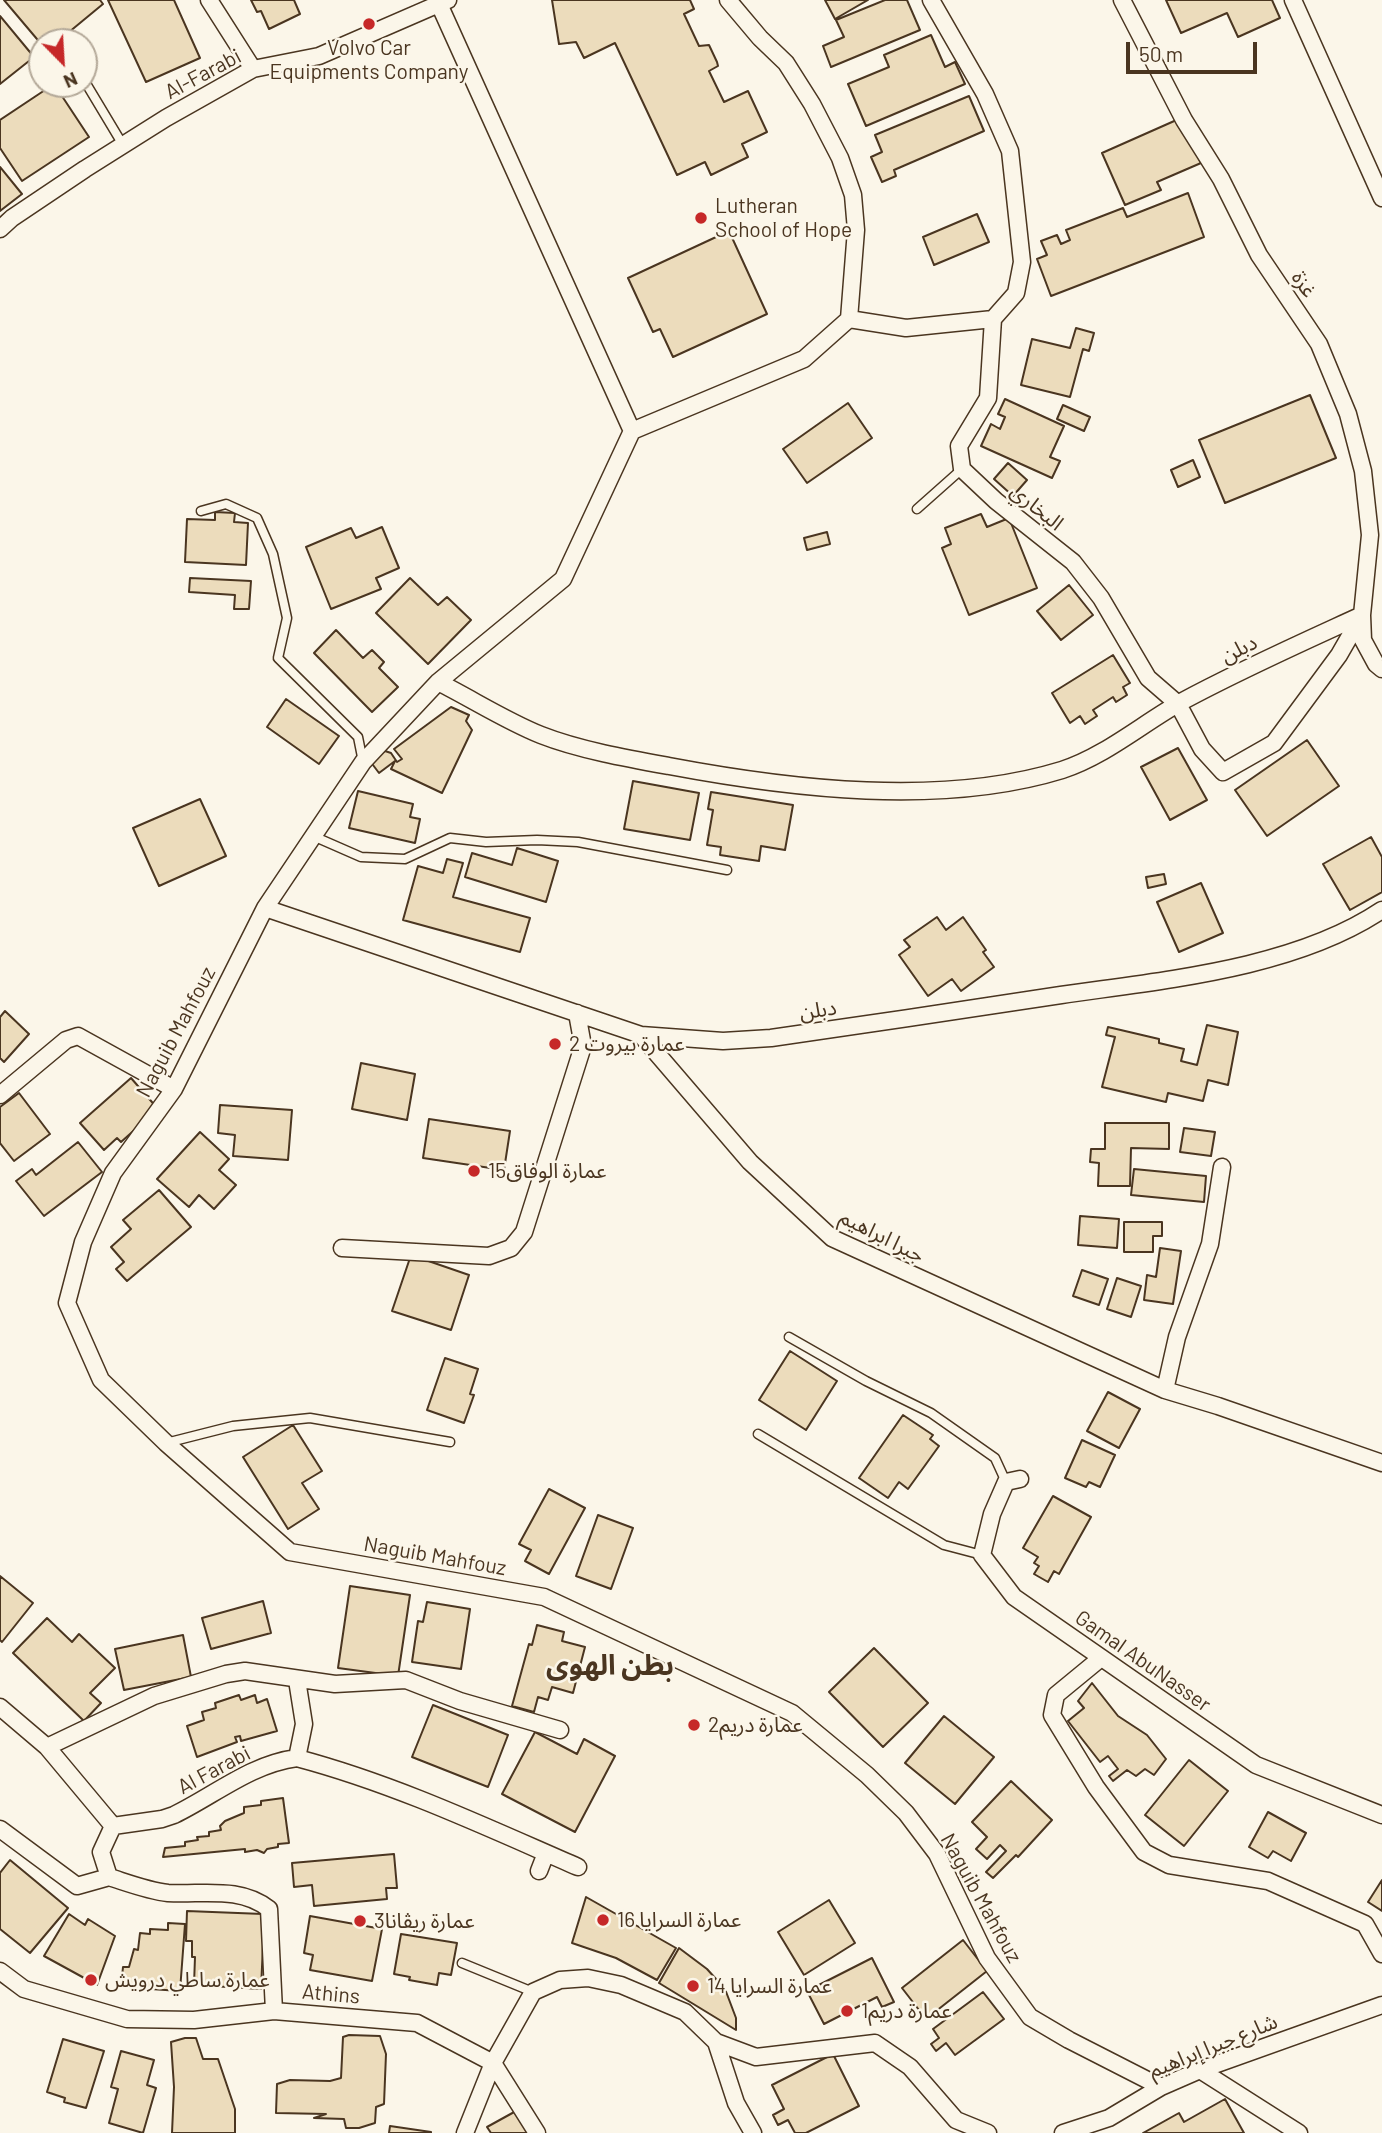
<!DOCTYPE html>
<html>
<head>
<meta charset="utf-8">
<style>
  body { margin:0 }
  #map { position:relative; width:1382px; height:2133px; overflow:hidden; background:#fbf6e9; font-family:Barlow,sans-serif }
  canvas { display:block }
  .north { position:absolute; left:28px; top:28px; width:70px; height:70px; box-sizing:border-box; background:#fbf6e9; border:2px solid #b4a999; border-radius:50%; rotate:156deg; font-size:19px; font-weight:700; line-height:28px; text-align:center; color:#4a3520 }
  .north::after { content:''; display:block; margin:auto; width:24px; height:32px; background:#c62828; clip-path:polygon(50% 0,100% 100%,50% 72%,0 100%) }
  .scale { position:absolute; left:1126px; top:42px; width:131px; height:32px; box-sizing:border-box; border:4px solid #4a3520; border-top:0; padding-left:9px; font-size:21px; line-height:24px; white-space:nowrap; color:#4a3520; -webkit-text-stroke:5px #fbf6e9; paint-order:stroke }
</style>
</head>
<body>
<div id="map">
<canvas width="1382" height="2133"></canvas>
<div class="north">N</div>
<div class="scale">50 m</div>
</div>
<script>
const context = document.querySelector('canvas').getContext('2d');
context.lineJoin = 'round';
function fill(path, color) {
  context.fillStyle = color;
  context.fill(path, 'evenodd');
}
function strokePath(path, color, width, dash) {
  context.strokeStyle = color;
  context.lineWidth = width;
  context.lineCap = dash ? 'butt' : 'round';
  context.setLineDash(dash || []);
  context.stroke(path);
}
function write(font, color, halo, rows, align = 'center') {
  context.font = font + ' Barlow,"Noto Sans Arabic",sans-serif';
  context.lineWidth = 5;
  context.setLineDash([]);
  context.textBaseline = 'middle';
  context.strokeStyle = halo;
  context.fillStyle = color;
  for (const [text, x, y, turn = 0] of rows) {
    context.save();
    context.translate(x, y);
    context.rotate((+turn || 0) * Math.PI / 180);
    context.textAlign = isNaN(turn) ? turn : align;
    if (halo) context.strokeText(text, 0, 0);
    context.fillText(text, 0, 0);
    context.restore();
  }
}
const building = new Path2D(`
  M4,0h96l3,4 -46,38h-15v3z
  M108,0h66l26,58 -54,24z
  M251,0h43l6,14 -31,15 -8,-18 -4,1z
  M552,0h138l4,9 -10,5 15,32 10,-1 8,17 1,4 -9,5 15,31 24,-11 19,41 -25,12 6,13 -37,18 -6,-13 -28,13 -62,-132 -31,15 -8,-16 -17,2z
  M825,0h43l-33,19z
  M885,0h22l13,30 -89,37 -8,-21 21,-9 -8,-17z
  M1166,0h106l8,18 -42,19 -11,-24 -46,20z
  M0,16l34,41 -34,27z
  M931,35l14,32 10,-5 10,22 -99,42 -18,-42 41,-17 -5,-12z
  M54,84l35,53 -67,44 -22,-33v-28z
  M969,96l15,35 -90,39 2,6 -14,6 -11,-25 11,-5 -7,-17z
  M1181,118l20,45 -44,19 4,8 -36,15 -23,-52z
  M0,167l22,27 -22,17z
  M1188,193l16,44 -153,59 -14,-37 10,-4 -6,-14 16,-6 4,9 9,-4 -4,-10 57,-22 4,9z
  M977,214l12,28 -55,23 -11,-28z
  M729,231l38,83 -94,43 -13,-28 -7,3 -25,-54z
  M1076,328l18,5 -5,18 -6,-2 -13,48 -49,-12 11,-46 38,9z
  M1310,395l26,63 -111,45 -26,-63z
  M1005,399l59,27 -14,31 10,4 -8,17 -71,-32 10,-22 9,5 5,-12 -7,-3z
  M848,403l24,35 -65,45 -24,-34z
  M1063,405l27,12 -6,14 -27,-12z
  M1193,460l7,17 -22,10 -7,-17z
  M1008,463l19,17 -14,16 -19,-17z
  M215,512l20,1 -1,9 14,1 -2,42 -61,-3 2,-43 28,1z
  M981,514l6,13 22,-9 28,70 -68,27 -27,-67 9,-4 -6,-16z
  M382,527l17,41 -23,10 5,11 -50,20 -25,-62 45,-19 5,10z
  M827,532l3,12 -23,6 -3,-12z
  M190,578l61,3 -2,28h-15l1,-14 -46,-3z
  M410,578l28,27 9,-8 24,23 -43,44 -52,-51z
  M1069,585l24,30 -32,25 -24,-29z
  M336,630l27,28 9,-8 12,12 -5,6 19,19 -26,25 -58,-59z
  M1113,655l17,28 -7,4 4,8 -11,7 -3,-5 -20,13 4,6 -12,8 -5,-8 -10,7 -18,-30z
  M286,699l53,37 -20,28 -52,-37z
  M451,707l18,8 -3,6 6,9 -30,63 -51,-24 4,-8 -16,12 -9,-12 15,-10 6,2 6,9 5,-3 -8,-10z
  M1307,740l32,46 -72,50 -32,-46z
  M1178,748l29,52 -37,20 -29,-53z
  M633,781l66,12 -9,47 -66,-11z
  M358,791l55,13 -3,13 10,2 -5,24 -66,-15z
  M711,792l82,13 -8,45 -24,-4 -2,15 -39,-6 1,-8 -14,-2 6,-35 -5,-1z
  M200,799l26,57 -67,30 -26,-58z
  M1371,837l11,20v35l-32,18 -27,-46z
  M517,848l41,13 -12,41 -81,-25 7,-24 40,12z
  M447,859l16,4 -10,34 77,21 -10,34 -117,-32 15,-54 25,7z
  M1164,874l2,10 -18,4 -2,-11z
  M1201,883l22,50 -44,19 -22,-50z
  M937,917l9,13 17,-13 23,33 -3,2 11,15 -33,24 -9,-12 -24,17 -29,-41 11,-8 -6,-7z
  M5,1011l24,23 -25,28 -4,-4v-41z
  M1207,1025l31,7 -10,53 -20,-5 -5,21 -35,-8 -2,9 -64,-15 13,-50 -9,-2 2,-8 51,12v4l25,6 -3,12 16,4z
  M361,1063l54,11 -8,46 -55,-11z
  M131,1078l27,31 -37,33 -4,-4 -13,12 -24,-27z
  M19,1093l31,41 -36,27 -14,-18v-36z
  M220,1105l72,5 -4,50 -55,-4 2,-21 -17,-2z
  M429,1119l81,12 -6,39 -81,-12z
  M1105,1123h64v26l-38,-1 -1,38h-32l1,-23 -9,-1 1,-13h14z
  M1184,1128l31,4 -4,24 -31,-4z
  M200,1132l29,27 -10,11 17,15 -22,24 -15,-14 -10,12 -32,-28z
  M78,1142l24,30 -58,44 -28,-35 16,-12 4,6z
  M1134,1169l72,7 -2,26 -73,-7z
  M159,1190l32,37 -64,54 -11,-12 8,-7 -13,-15 20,-18 -8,-9z
  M1080,1216l39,3 -2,29 -39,-3z
  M1124,1222h38v14h-9v16h-29z
  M1160,1248l21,3 -8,53 -29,-4 3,-25 9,2z
  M411,1255l58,20 -18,55 -59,-19z
  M1082,1270l26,9 -9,26 -26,-9z
  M1117,1278l24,8 -10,31 -24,-8z
  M790,1351l47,30 -31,49 -47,-30z
  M445,1358l33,11 -8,25 4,1 -10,28 -37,-13z
  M1108,1392l32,17 -21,39 -32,-17z
  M903,1415l30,20 -3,4 9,7 -31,43 -9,-7 -11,16 -29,-20z
  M293,1425l29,46 -20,12 17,26 -31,20 -45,-72z
  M1082,1440l33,15 -15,32 -11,-5 -3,5 -21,-9z
  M549,1489l36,19 -36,66 -24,-13 6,-11 -12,-6z
  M1053,1496l38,21 -32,57 -5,-3 -6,11 -14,-8 5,-8 -5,-3 4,-6 -15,-9z
  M598,1515l35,13 -22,61 -35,-13z
  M0,1576l33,27 -31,39 -2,-2z
  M350,1586l60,9 -12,81 -60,-8z
  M263,1601l8,32 -60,16 -9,-31z
  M427,1602l43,7 -9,60 -49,-7 6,-41 5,1z
  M47,1618l25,24 7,-8 36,34 -25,25 11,10 -17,18 -71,-68z
  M537,1625l27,7 -2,9 23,6 -12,46 -21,-6 -4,13 -10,-3 -4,15 -22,-6 17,-62 3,1z
  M183,1635l8,42 -67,13 -9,-41z
  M874,1648l54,55 -45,44 -54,-55z
  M1092,1683l26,33 29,19 19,24 -12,16 -9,-6 -9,7 -9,-6 -14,11 -4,-5 9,-7 -10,-13 -8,6 -32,-41 16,-13 -6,-7z
  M239,1695l2,5 14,-5 2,8 10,-4 10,32 -36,10 -1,-5 -5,1 2,5 -40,15 -10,-31 17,-6 -2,-8 14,-4 -1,-5z
  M433,1705l75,30 -20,52 -76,-30z
  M944,1716l50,41 -39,47 -50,-41z
  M535,1732l42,22 7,-15 31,17 -40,76 -73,-38z
  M1189,1760l39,31 -44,55 -39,-31z
  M1011,1781l41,39 -34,37 -2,-2 -23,23 -7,-6 20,-21 -6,-6 -13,14 -11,-10 11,-12 -15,-15z
  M283,1798l6,45 -11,1v3l-11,2 -3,4 -7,-3 -12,2v-3l-82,8 2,-9 20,-2v-4l13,-2 -1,-3 12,-1v-4l12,-2 -1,-4 5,-5 19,-8v-6l17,-2v-4z
  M1268,1812l38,21 -15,28 -18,-10 -5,7 -19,-11z
  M394,1854l3,34h-11l1,11 -73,7 -2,-21 -18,2 -2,-24z
  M10,1860l58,48 -38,45 -30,-24v-56z
  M1382,1880v31l-14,-9z
  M586,1897l90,51 -19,32 -41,-22 -44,-15z
  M829,1900l26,43 -51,32 -26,-43z
  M187,1911l76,3 1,9 -3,66 -67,-4 1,-28h-3v-16h-6z
  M69,1914l16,11 3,-6 27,17 -18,49 -53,-29z
  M310,1916l72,13 -10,52 -62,-11 3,-15 -9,-2z
  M168,1923l17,1 -5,67 -59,-4 2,-20h6l5,-18 4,1 2,-17 10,1v-5l18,1z
  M401,1934l56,9 -6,32 -12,-2 -2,12 -28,-5 1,-3 -16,-3z
  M963,1940l24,31 -61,48 -24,-31z
  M679,1948l28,21 18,20 11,29v12l-77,-47z
  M872,1958l22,44 -12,5 -5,-10 -53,27 -17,-33z
  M983,1992l21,27 -49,36 -9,-12 -10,8 -5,-7 8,-6 -6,-9z
  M349,2035l31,1 6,18 -2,50 -8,3 -1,16 -16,5h-13l-2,-9 -30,-1 12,-4 -50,-1 1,-29 13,-4 40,1 11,-3 2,-41z
  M185,2038h11l7,21h15l17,50v24h-63l2,-46 -3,-45z
  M63,2039l41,12 -18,57 -22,-6 1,-4 -18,-6z
  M121,2051l33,9 -7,25 9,3 -13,45 -34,-10 9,-34 -7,-2z
  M833,2054l26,52 -53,27h-11l-7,-13 -10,5 -5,-10 11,-6 -12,-24z
  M1225,2099l19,34h-101l36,-20 5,9z
  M516,2111l12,22h-37l-4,-6z
  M390,2126l41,6v1h-42z`);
fill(building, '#ecdcbc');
strokePath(building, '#4a3520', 2);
const lane = new Path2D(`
  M84,71l5,-19
  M84,80l39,65
  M917,509l45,-40
  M201,511l25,-7 31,14 16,36 14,64 -9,40 80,79 5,25
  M313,836l48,21 44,2 45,-21 36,4 51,-2 41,2 149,28
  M789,1337l77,44 65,32 64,45 11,24
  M758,1434l186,111 38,10
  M166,1443l67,-17 77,-8 140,24
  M462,1963l71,29`);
const street = new Path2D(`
  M209,0l44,69
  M728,0l32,38 26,25 26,41 28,54 13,37 3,35 -7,89
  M1122,0l62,120 37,59 38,76 60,89 29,70 15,57 7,64 -8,80 1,25 13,24 6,5
  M1293,0l89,198
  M439,4l193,427
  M0,229l12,-11 73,-49 81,-51 87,-49 66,-13 129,-56
  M849,319l-45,40 -172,72 -69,148 -125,103 -75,80 -98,146 -91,181 -61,84 -30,69 -16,61 34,77 65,63 124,109 254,45 248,116 75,62 39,38 31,41 50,104 43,59 39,23 92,47
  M849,319l57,9 87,-9 23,-26 6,-31 -12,-111 -25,-57 -54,-94
  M993,319l-5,79 -29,48 3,23 34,32 77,61 28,36 47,80 30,26 24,45 21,23 51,-29 65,-88 23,-40
  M438,682c34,17 68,39 103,53 38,15 89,24 128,31 122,23 273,41 393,4 43,-14 80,-46 119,-68 59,-32 120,-59 181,-87
  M265,908l376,127 82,6 48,-3c97,-14 193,-28 290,-43 103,-15 233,-26 321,-85
  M641,1035l109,127 82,76 333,152 53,16 164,57
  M0,1095l66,-55 12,-4 96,53
  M342,1248l147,8 22,-8 13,-16 59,-186 -6,-33
  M1165,1390l12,-53 33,-93 12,-77
  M1020,1479l-14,3 -14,32 -10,41 32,42 242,168 126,50
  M1101,1658l-45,37 -4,20 44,72 48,65 25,13 99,16 97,43 17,30
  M0,1707l47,40 66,79
  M47,1747l107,-51 72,-22 19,-3 90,13 71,-4 54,21 100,29
  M297,1758c98,26 189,69 281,109
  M113,1826l-12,26 8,25c19,6 40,14 59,16 35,2 72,-7 101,16l5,102
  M113,1826l49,-7 12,-4c41,-20 77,-51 123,-57l7,-34 -7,-44
  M0,1829l77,57 32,-9
  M539,1871l7,-18
  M0,1971l24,18 103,30 67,1 80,-9 143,12 76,40 44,70
  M716,2042l20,61 17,30
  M1200,2070l99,63
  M465,2133l28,-70 40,-71 27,-12 28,-2 33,7 64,27 31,30 40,15 119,-14 35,24 46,53 32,13
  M1063,2133l46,-15 52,-31 39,-17 182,-65`);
strokePath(lane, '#4a3520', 11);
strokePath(street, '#4a3520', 19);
strokePath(lane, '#fbf6e9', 8);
strokePath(street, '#fbf6e9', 16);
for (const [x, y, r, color] of [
  [369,24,7,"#c62828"],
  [701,218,7,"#c62828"],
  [555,1044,7,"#c62828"],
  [474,1171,7,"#c62828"],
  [694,1725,7,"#c62828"],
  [603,1920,7,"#c62828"],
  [360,1921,7,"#c62828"],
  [91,1980,7,"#c62828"],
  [693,1986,7,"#c62828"],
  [847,2011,7,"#c62828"]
]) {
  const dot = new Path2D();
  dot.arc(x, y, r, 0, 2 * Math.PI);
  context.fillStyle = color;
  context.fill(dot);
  strokePath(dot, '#fbf6e9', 2.5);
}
write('21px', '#4a3520', '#fbf6e9', [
  ["Volvo Car",369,48,"center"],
  ["Equipments Company",369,72,"center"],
  ["Lutheran",715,206],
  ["School of Hope",715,230],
  ["عمارة بيروت 2",569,1044],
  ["عمارة الوفاق15",488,1171],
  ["عمارة دريم2",708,1725],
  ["عمارة السرايا 16",617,1920],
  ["عمارة ريڤانا3",374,1921],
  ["عمارة ساطي درويش",105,1980],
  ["عمارة السرايا 14",707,1986],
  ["عمارة دريم1",861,2011]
], 'left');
write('21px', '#4a3520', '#fbf6e9', [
  ["Al-Farabi",203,74,-28],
  ["غزة",1304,284,56],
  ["البخاري",1037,507,39],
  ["دبلن",1239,649,-26],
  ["دبلن",818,1010,-8],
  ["Naguib Mahfouz",176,1032,-62],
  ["جبرا ابراهيم",882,1236,27],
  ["Naguib Mahfouz",435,1556,10],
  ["Gamal AbuNasser",1143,1661,35],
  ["Al Farabi",214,1770,-28],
  ["Naguib Mahfouz",981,1898,61],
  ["Athins",331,1994,5],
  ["شارع جبرا إبراهيم",1213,2046,-22]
]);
write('bold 28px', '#4a3520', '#fbf6e9', [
  ["بطن الهوى",610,1666]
]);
</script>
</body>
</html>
